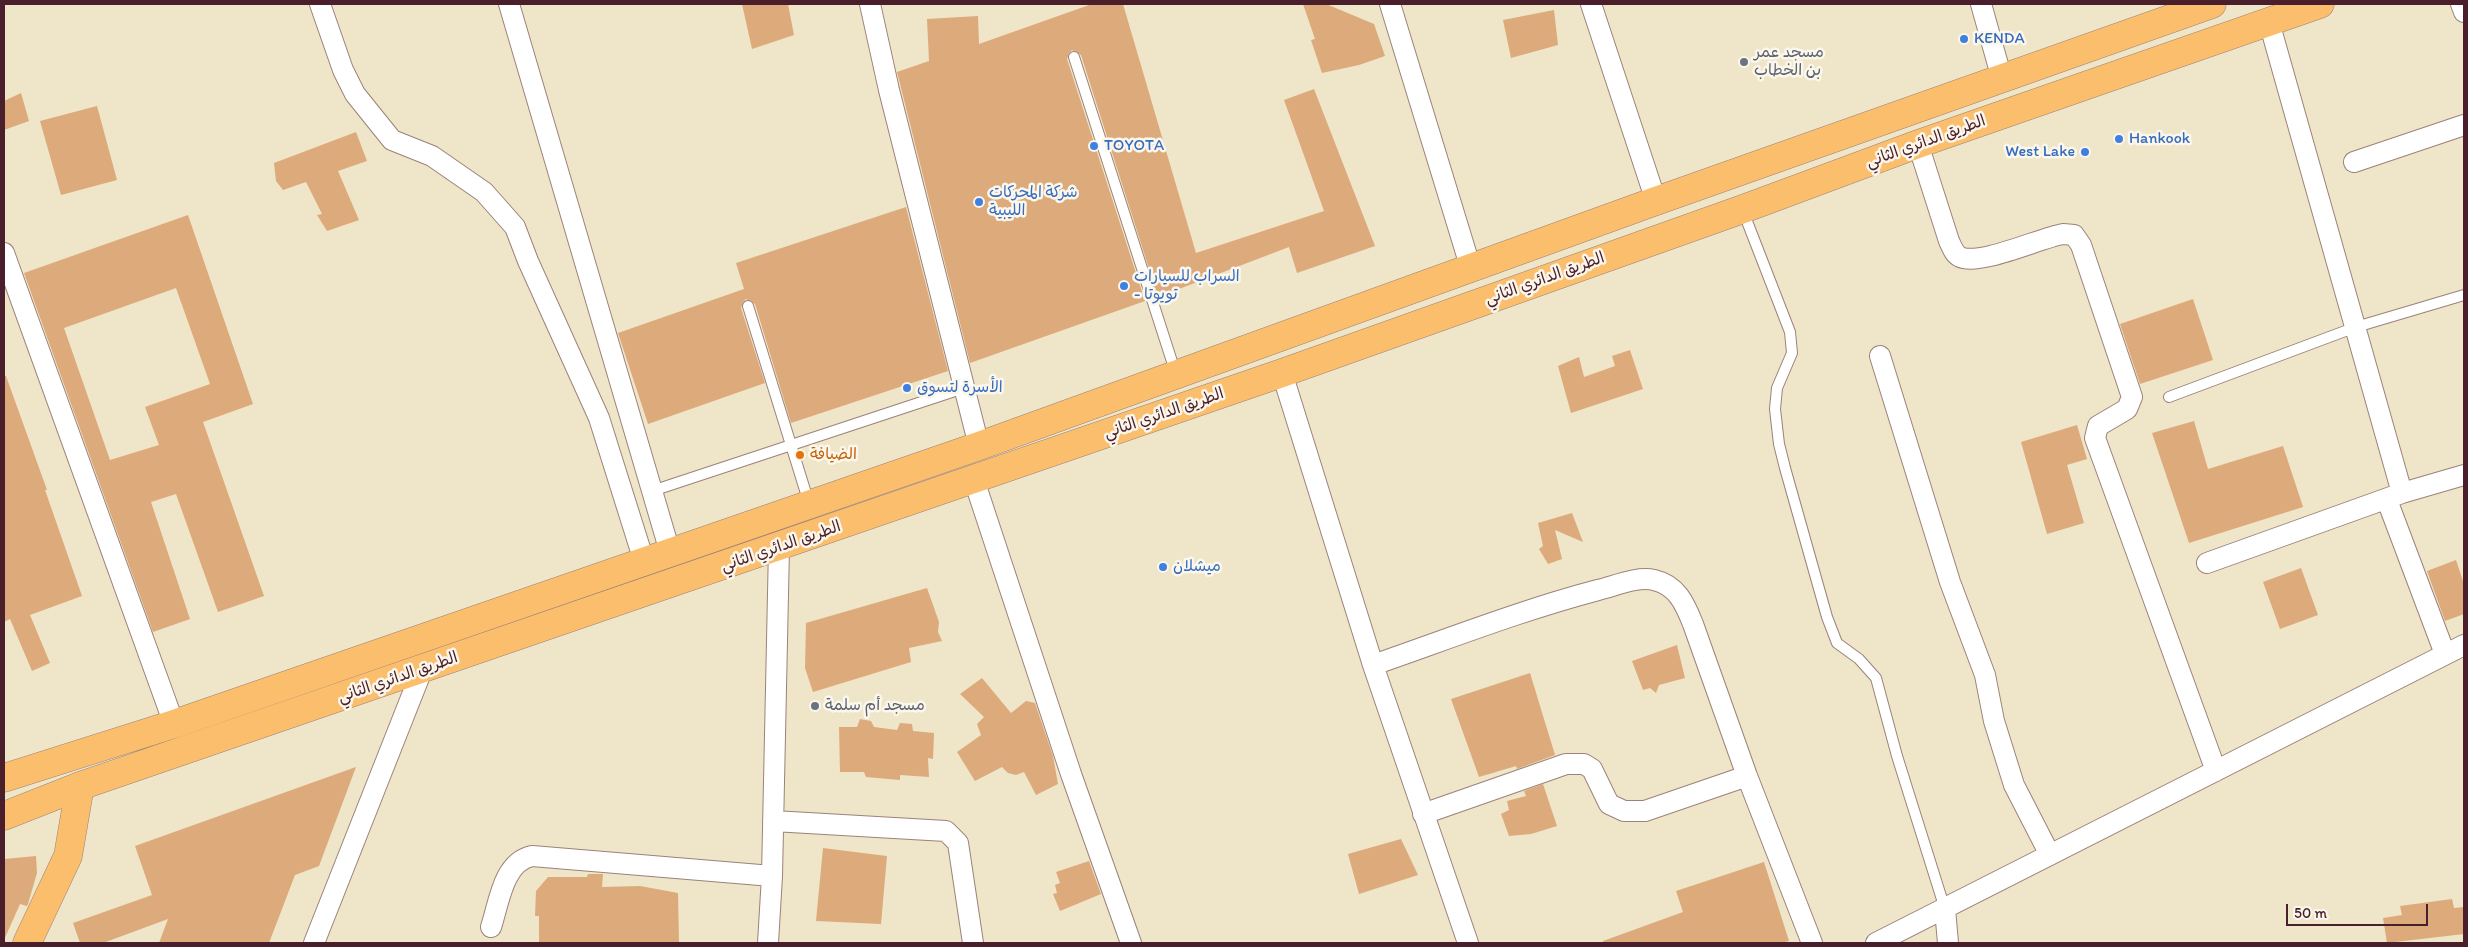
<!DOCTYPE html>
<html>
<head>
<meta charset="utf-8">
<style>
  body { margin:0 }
  #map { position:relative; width:2468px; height:947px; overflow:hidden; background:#efe5c8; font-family:Itim,sans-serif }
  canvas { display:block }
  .frame { position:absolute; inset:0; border:5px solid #4a1f2b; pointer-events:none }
  .scale { position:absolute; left:2286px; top:904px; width:142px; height:22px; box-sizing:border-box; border:2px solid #4a1f2b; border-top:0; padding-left:6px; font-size:15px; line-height:18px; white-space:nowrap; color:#4a1f2b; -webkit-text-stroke:4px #fbf7ec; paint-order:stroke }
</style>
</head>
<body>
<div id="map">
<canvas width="2468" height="947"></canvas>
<div class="frame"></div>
<div class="scale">50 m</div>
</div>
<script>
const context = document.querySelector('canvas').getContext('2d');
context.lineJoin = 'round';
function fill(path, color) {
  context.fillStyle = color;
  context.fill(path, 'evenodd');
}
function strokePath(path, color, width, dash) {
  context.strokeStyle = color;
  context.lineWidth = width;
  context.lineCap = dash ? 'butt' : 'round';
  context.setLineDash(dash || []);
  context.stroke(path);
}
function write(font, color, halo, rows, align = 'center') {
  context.font = font + ' Itim,"Playpen Sans Arabic",sans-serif';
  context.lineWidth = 5;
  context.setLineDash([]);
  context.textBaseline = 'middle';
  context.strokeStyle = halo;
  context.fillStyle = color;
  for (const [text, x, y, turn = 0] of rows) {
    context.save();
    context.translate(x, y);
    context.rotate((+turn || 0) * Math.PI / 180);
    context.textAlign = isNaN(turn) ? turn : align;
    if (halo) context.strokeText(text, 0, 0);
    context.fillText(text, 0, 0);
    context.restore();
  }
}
fill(new Path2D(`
  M742,4h46l6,31 -42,14z
  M1092,4h31l73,249 128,-42 -40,-111 30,-11 61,157 -78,27 -8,-26 -131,50 -77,-242 -9,-5 -3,3 -2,6 78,242 -175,62 -73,-291 32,-11 -2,-42 51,-3 1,28z
  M1303,4h23l48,20 11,32 -26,9 -37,8 -11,-33 4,-1z
  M1554,10l4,35 -47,13 -8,-38z
  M21,93l8,28 -25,9v-29z
  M97,106l20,74 -56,15 -21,-74z
  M356,132l11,29 -29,10 21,49 -32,11 -10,-16 5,-1 -16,-32 -23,8 -7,-9 -2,-18z
  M906,207l42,164 -157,52 -36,-119 -9,-5 -3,3 -2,6 24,75 -117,41 -30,-91 126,-44 -8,-26z
  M188,215l65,189 -50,18 61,174 -46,16 -42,-118 -25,8 39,117 -37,13 -129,-359zM176,288l34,96 -65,23 14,38 -49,15 -46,-132z
  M2193,299l20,61 -73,24 -20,-60z
  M1630,350l13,39 -72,24 -13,-47 21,-9 5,20 31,-11 -3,-10z
  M4,376h2l41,114h-2l37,106 -52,19 20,48 -18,8 -22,-52 -6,3z
  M2194,421l14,48 75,-23 20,61 -114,36 -37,-110z
  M2077,425l10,34 -20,6 17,58 -37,11 -26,-92z
  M1572,513l11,29 -28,-12 7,29 -14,5 -9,-15 4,-3 -5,-23z
  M2456,560l8,24v30l-19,7 -18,-50z
  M2301,568l17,47 -38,14 -17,-47z
  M927,588l12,34 -1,10 4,9 -33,7 2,14 -98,30 -8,-24 1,-45z
  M1677,645l8,33 -26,7 -3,8 -6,-5 -7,2 -11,-29z
  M1530,673l25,82 -38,14 -1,-3 -37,11 -28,-78z
  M982,678l29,35 15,-12 9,2 18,53 5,28 -22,11 -12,-23 -8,3 -8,-2 -6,-6 -27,14 -18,-29 24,-17 -4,-11 7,-7 -24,-23z
  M860,719l11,2 3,6 23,3 3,-7 12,1 1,7 21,2 -1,26 -5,-1 1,19 -29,-2v5l-34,-3 -2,-5h-24l-1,-45h18z
  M356,767l-37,99 -24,9 -26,68h-110l9,-24 -65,24h-23l-7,-20 79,-28 -17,-49z
  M1543,784l14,42 -26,8 -22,2 -8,-22 8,-4 -2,-9 19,-5 -2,-5z
  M1401,839l17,36 -59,19 -11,-40z
  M823,848l64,8 -6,68 -65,-3z
  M36,856l1,17 -9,31 -1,2 -7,-2 -16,36v-81z
  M1089,861l12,33 -41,17 -7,-17 4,-1 -2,-8 5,-2 -4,-11z
  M1764,862l25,79 -8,2h-178v-2l80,-29 -7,-21z
  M588,874h15l-1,13 38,-1 38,7 1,50h-140v-27h-4l1,-25 12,-14h39z
  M2452,899l2,9 10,-1v27l-77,9 -4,-25 19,-3 -2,-9z`), '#ddaa7b');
const service = new Path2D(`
  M1074,57l102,317
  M1743,211l47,121 2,21 -15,35 -2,21 4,35 6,24 42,149 10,26 22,16 17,19 21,78 48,153
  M748,306l61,197
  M2169,397l187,-70 108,-32
  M652,491l312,-103`);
const minor = new Path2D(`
  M320,4l23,66 12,24 37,46 40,16 52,36 31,35 13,34 71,157 45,143
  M509,4l161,548
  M870,4l19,86 90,356
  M1390,4l81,265
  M1591,4l65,197
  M1981,4l21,75
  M2461,4l3,8
  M2269,22l133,471
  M1918,144l31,97c3,6 5,13 11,16 20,9 80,-19 103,-23l11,1 7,10 51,152 -5,12 -29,17 -3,12 121,333
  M2354,162l110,-37
  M4,253l170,471
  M1880,356l70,226 35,93 9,46 20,64 36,70
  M1282,373l91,292 95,278
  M974,480l97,294 60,169
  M2387,500l58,154
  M2207,563l195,-70 62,-18
  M1373,665c75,-26 149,-55 225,-75 17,-4 39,-14 56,-10 23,5 31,24 39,44l54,152 65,167
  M1423,814l143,-50h18l8,5 17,35 15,7h21l102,-35
  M773,821l173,10 12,12 15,100
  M1945,909l3,34
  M491,927c8,-24 12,-65 41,-71l240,20
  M314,943l108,-273
  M768,943l4,-67 7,-329
  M1876,943l588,-298`);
const primary = new Path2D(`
  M27,943l41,-87 12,-70`);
const trunk = new Path2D(`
  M4,778l170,-54 805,-278 677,-245 556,-197
  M4,816l76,-30 1202,-413 461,-164 175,-65 402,-140`);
strokePath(service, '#9c827a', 12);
strokePath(minor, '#9c827a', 22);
strokePath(primary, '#9c827a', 29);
strokePath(trunk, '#9c827a', 29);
strokePath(service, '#fff', 10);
strokePath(minor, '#fff', 20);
strokePath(primary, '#fabe6d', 28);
strokePath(trunk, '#fabe6d', 28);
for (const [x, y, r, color] of [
  [1964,39,5,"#3f7fe0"],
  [1744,62,5,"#6b7280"],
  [2119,139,5,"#3f7fe0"],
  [1094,146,5,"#3f7fe0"],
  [2085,152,5,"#3f7fe0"],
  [979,202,5,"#3f7fe0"],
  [1124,286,5,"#3f7fe0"],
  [907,388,5,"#3f7fe0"],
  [800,455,5,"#e8710a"],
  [1163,567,5,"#3f7fe0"],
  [815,706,5,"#6b7280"]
]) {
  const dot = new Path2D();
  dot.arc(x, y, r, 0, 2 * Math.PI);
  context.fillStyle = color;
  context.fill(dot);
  strokePath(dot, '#fbf7ec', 2);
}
write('16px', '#366cbe', '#fbf7ec', [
  ["KENDA",1974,39],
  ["Hankook",2129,139],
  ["TOYOTA",1104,146],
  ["West Lake",2075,152,"right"],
  ["شركة المحركات",989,193],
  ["الليبية",989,211],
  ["السراب للسيارات",1134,277],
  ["- تويوتا",1134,295],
  ["الأسرة لتسوق",917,388],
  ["ميشلان",1173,567]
], 'left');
write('16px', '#5b616d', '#fbf7ec', [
  ["مسجد عمر",1754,53],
  ["بن الخطاب",1754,71],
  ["مسجد أم سلمة",825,706]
], 'left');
write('16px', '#4a1f2b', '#fbf7ec', [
  ["الطريق الدائري الثاني",1926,142,-20],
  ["الطريق الدائري الثاني",1545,279,-20],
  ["الطريق الدائري الثاني",1164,414,-19],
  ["الطريق الدائري الثاني",781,547,-19],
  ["الطريق الدائري الثاني",398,678,-19]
]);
write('16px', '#c56008', '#fbf7ec', [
  ["الضيافة",810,455]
], 'left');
</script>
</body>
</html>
